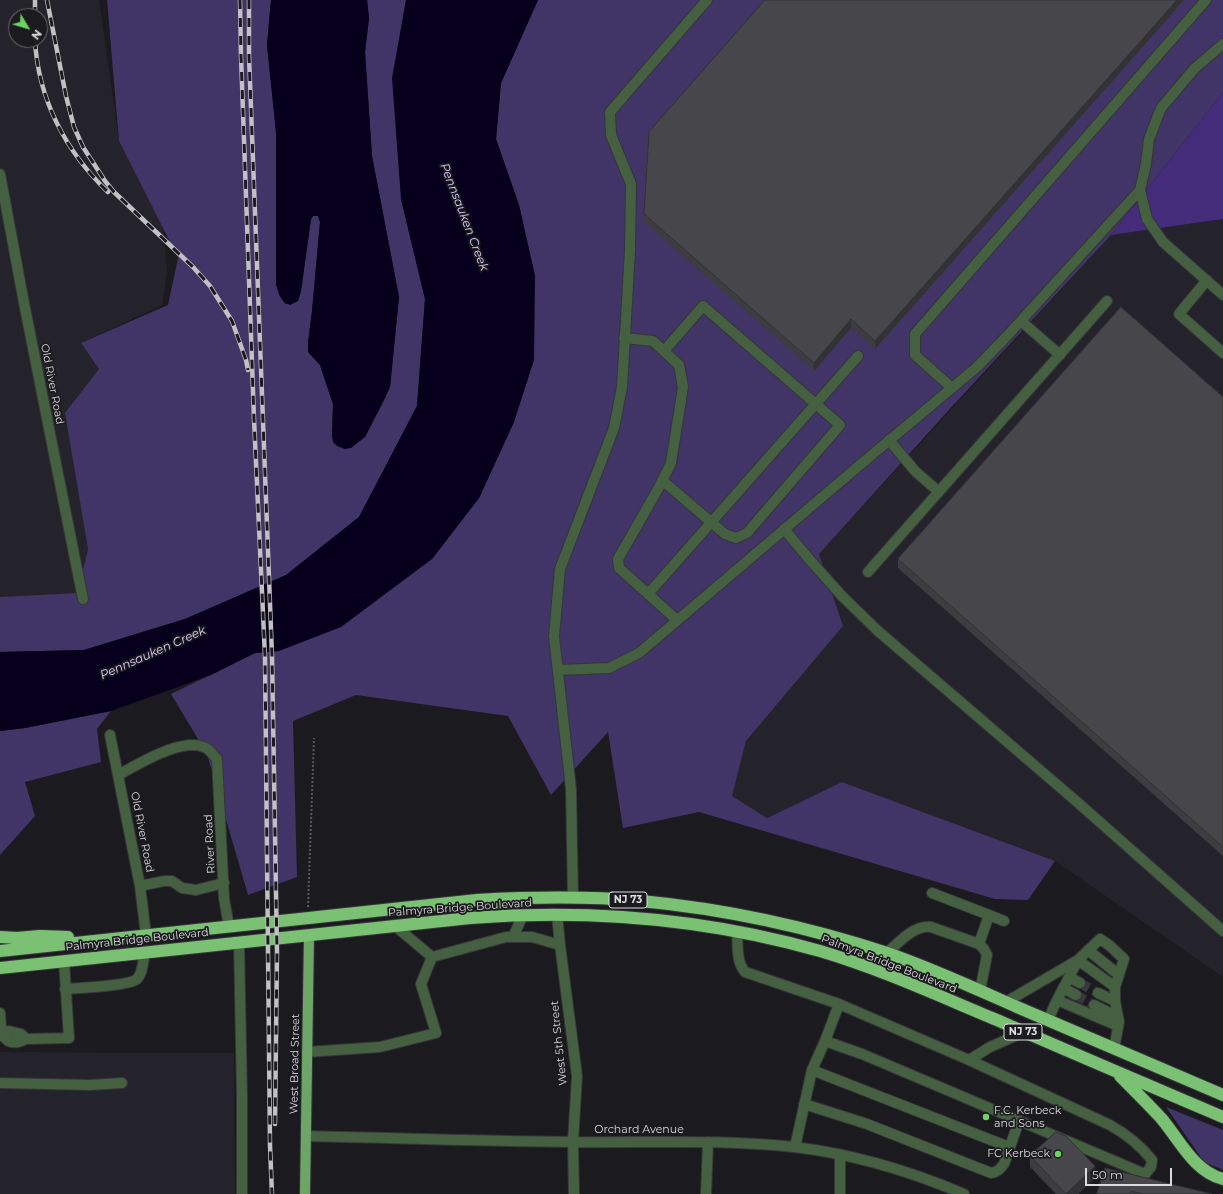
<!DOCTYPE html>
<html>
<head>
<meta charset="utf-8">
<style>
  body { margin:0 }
  #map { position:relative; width:1223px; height:1194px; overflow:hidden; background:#1b1a1e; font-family:Montserrat,sans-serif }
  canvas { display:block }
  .north { position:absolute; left:8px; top:8px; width:40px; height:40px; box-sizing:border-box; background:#1b1a1e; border:1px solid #68676a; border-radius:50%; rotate:128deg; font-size:11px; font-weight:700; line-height:16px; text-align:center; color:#dbdadd }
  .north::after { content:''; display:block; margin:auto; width:14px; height:18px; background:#6bd362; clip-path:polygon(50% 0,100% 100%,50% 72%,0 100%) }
  .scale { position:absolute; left:1085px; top:1168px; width:87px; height:18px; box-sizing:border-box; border:2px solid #dbdadd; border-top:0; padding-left:5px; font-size:12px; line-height:14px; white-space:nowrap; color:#dbdadd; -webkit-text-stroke:3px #1b1a1e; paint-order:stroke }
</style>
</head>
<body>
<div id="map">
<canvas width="1223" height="1194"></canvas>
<div class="north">N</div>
<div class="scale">50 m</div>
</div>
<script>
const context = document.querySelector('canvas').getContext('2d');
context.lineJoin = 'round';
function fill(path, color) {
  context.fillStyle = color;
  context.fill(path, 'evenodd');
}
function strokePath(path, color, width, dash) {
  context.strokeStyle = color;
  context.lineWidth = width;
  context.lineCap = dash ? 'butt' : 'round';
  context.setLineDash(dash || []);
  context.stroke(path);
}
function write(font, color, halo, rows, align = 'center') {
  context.font = font + ' Montserrat,sans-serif';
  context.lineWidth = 3.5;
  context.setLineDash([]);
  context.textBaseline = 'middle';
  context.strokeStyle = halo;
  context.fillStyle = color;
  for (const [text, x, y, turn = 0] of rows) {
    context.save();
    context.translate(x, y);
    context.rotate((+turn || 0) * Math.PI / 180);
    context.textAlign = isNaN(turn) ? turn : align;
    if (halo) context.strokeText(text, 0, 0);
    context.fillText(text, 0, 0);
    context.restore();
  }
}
fill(new Path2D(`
  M0,0h99l20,141 44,87 4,44 -5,33 -81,38 18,26 -33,44 22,136 -12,45 -76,3zM16,16h24v24h-24z
  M1223,219v758l-168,-116 -213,-79 -75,36 -35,-22 14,-55 97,-115 -24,-72 292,-319z
  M0,1052l234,1 1,141h-235z`), '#24232c');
fill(new Path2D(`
  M107,0h164l-4,45 9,87 3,163 6,9 13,-3 3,-10 10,-72 2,-3h5l2,6 -8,89 -4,32v9l12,13 13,39 -1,32 33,1 17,-33 8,-17 9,-90 -27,-141 -7,-104 4,-34 -2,-18h39l-1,4 -4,195 24,100 -8,107 -58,111 -73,58 -101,44 -101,31 -84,2v-55l77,-4 11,-44 -23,-136 34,-44 -18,-26 87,-38 10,-47 -59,-117z
  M538,0h685v92l-112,143 -163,176 -129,143 24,72 -97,115 -14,55 35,22 75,-36 213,79 -27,39 -33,-1 -296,-87 -76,16 -15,-96 -57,63 -43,-79 -152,-21 -63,26 4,156 -49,18 -41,-141 -36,-60 84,-41 24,-2 153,-92 47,-61 35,-76 21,-146 -16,-71 -23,-66 5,-56z
  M111,711l-14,18 4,33 -76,20 10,34 -35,39v-124l25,-3z
  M1166,1107l57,23v40l-19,-8z`), '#413466');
fill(new Path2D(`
  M1223,92v127l-112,16z`), '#452c7b');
fill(new Path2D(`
  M271,0h96l2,18 -4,34 7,104 27,141 -9,90 -8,17 -17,33 -14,11 -6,1 -8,-3 -4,-4 -1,-6 1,-32 -13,-39 -12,-13v-9l4,-32 8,-89 -2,-6h-5l-2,3 -10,72 -3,10 -8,4c-9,-3 -11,-11 -14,-20v-153l-9,-87z
  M406,0h132l-37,83 -5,56 23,66 16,71 -1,84 -20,62 -35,76 -47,61 -91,68 -62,24 -24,2 -44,22 -100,36 -86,17 -25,3v-79l84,-2 101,-31 101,-44 73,-58 58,-111 8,-107 -24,-100 -9,-121z`), '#07001c');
strokePath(new Path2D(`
  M1080,983l18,10
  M1076,995l18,10`), '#38373b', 10, [10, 5]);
const minor = new Path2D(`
  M1223,44l-28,24 -34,40 -12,31 -3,25 -6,26 7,29 16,23 60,53
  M0,174l24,129 59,296
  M1207,280l-28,34 44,39
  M1021,321l39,34
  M624,338l29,3 26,24 4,22 -12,76 -13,26 -40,70 1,9 58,52
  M952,388l-37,-33v-21l291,-334
  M889,440l26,31 24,21
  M663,481l62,53 11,4 11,-5 93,-108 -137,-119 -39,45
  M784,529l25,30 33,37 36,35 198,170 147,130
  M868,572l239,-271
  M648,594l210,-238
  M558,670l51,-2 30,-15 222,-189 116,-97 30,-31 133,-146
  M110,735l30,151 6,49
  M118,775c21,-11 65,-39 88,-27 4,2 7,7 11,11l7,139 5,29
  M140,886l24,-5h8l10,7 14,2 28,-7
  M932,893l57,22 -10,29
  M573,898l-2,-109 -17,-153 6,-67 54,-141 8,-41 8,-137 1,-66 -20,-49 -1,-23 97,-112
  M557,915l3,30 17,131 -4,66 1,52
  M989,915l15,6
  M394,925l38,32
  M737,932c1,13 -1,30 8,40l94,32 130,56 141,65c18,10 30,20 42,35l-1,7 -6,7 -283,-120 -37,-13 -13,29 -17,77
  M513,937l10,-22
  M239,942l3,155v97
  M1088,950l31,25
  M887,953c12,-11 27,-28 44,-26l48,17 5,5 3,6 -7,36
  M1069,977l11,6
  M1063,988l13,7
  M65,989c13,-1 64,-3 72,-10 6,-6 6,-19 8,-27
  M1098,993l17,8
  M1057,1000l61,26
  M1006,1002l72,-42 22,-21 9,6 15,14 -9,28v14l4,21 -5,27
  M1094,1005l24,12
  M0,1013c1,10 0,26 11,29 6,1 9,0 15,-3l-5,-5 -12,-3 -9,5
  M1048,1020l9,-20 21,-40 37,27
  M26,1039l43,-1 -5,-77
  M825,1041l14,-37
  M307,1052l73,-5 56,-14 -15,-49 11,-27 74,-20h26l28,8
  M969,1060l21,-13 34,-15
  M812,1070l197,77
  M0,1083l90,2 32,-2
  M804,1104l63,20 124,49c7,-1 9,-4 13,-9l15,-43
  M306,1136c89,2 178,5 268,6 73,1 147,-3 220,5 59,7 116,24 170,47
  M706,1194l2,-52
  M840,1194v-39`);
const major = new Path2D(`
  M305,1194l4,-259`);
const highway = new Path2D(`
  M0,937l17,1 23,-2 28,1
  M0,951l477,-51c55,-3 110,-4 164,1 84,8 167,26 246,52 44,15 87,35 130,54 69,29 137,59 206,88
  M0,968l470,-50c117,-9 237,1 350,33 61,18 119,45 177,69 75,33 151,65 226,97
  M1120,1076c14,14 28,28 41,42 18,21 33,54 62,61`);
strokePath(minor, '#363539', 12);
strokePath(major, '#363539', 12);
strokePath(highway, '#363539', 14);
strokePath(new Path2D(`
  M308,907l6,-169`), '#59585c', 2, [2, 2]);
strokePath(minor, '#446041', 10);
strokePath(major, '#6ca566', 10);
strokePath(highway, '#7bc174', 12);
const rail = new Path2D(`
  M47,0l19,96 8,31 9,20 22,34 9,11 79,75 17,19 22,35 14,39 2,10
  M240,0l1,56 13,363 11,238 5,488 2,49
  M249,0v56l23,600 5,296 -2,172
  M35,16v-16
  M35,40c3,59 31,112 73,152`);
strokePath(rail, '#c1c0c3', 4.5);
strokePath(rail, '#1b1a1e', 3, [9]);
fill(new Path2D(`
  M1184,0l-309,349 -24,-21 -37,43 -170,-149v-8z
  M1223,397v459l-325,-288v-9z
  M1030,1156l65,22 -17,16h-22l-26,-27z
  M1105,1168l107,26h-115z`), '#3d3c40');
fill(new Path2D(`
  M1177,0h7l-309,349v-8z
  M851,319v9l-37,43v-8z
  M1095,1166v12l-17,16h-12z`), '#323134');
const building = new Path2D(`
  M765,0h412l-302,341 -24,-22 -37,44 -170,-149 5,-82z
  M1121,307l102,90v450l-325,-288z
  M1056,1132l10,4 29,30 -29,28 -36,-38z
  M1105,1168l107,26h-69l-12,-3 -1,3h-33z`);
fill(building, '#47464b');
strokePath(building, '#323134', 1);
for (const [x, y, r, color] of [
  [986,1117,4,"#6bd362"],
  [1058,1154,4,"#6bd362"]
]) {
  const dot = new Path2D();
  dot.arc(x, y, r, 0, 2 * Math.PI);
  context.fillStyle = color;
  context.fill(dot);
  strokePath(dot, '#1b1a1e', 1.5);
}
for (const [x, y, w] of [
  [628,900,38],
  [1023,1032,38]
]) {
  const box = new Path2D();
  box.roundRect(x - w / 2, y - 8, w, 16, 3);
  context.fillStyle = '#1b1a1e';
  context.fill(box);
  strokePath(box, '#dbdadd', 1);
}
write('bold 10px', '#dbdadd', null, [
  ["NJ 73",628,900],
  ["NJ 73",1023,1032]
]);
write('11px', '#dbdadd', '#1b1a1e', [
  ["Old River Road",52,384,79],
  ["Old River Road",142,832,79],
  ["River Road",210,844,-93],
  ["Palmyra Bridge Boulevard",460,908,-4],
  ["Palmyra Bridge Boulevard",137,940,-6],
  ["Palmyra Bridge Boulevard",889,964,21],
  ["West 5th Street",559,1043,-96],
  ["West Broad Street",295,1064,-89],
  ["Orchard Avenue",639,1130]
]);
write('11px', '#dbdadd', '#1b1a1e', [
  ["F.C. Kerbeck",994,1111],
  ["and Sons",994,1124],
  ["FC Kerbeck",1050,1154,"right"]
], 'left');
write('italic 12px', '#d9d0fe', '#1b1a1e', [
  ["Pennsauken Creek",464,217,69],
  ["Pennsauken Creek",153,653,-24]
]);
</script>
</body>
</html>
